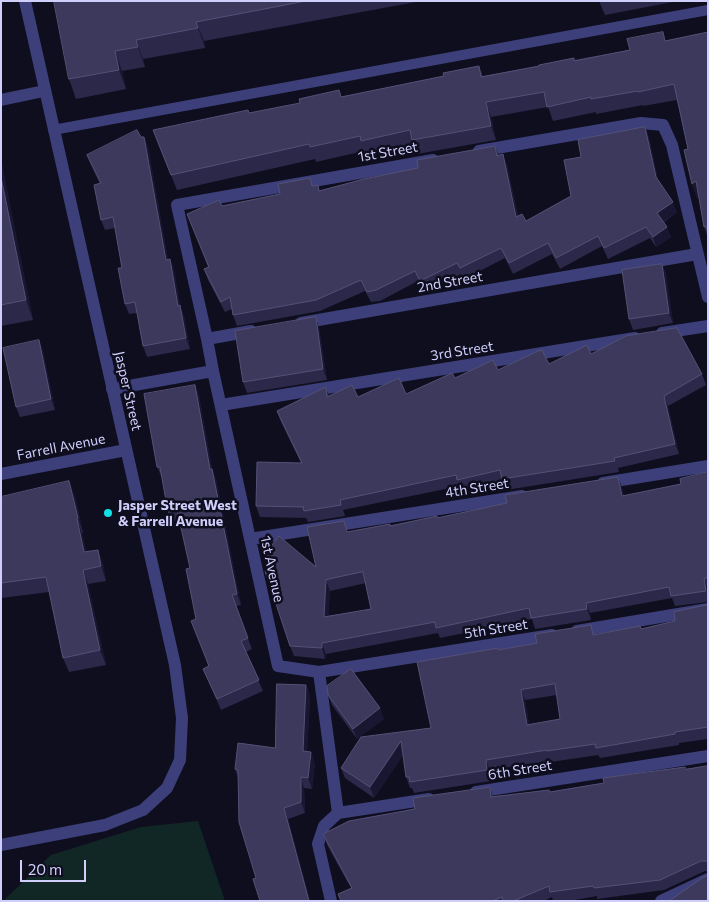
<!DOCTYPE html>
<html>
<head>
<meta charset="utf-8">
<style>
  body { margin:0 }
  #map { position:relative; width:709px; height:902px; overflow:hidden; background:#0f0e1e; font-family:Commissioner,sans-serif }
  canvas { display:block }
  .frame { position:absolute; inset:0; border:2px solid #d0cefb; pointer-events:none }
  .scale { position:absolute; left:20px; top:860px; width:66px; height:22px; box-sizing:border-box; border:2px solid #d0cefb; border-top:0; padding-left:6px; font-size:15px; line-height:18px; white-space:nowrap; color:#d0cefb; -webkit-text-stroke:4px #0f0e1e; paint-order:stroke }
</style>
</head>
<body>
<div id="map">
<canvas width="709" height="902"></canvas>
<div class="frame"></div>
<div class="scale">20 m</div>
</div>
<script>
const context = document.querySelector('canvas').getContext('2d');
context.lineJoin = 'round';
function fill(path, color) {
  context.fillStyle = color;
  context.fill(path, 'evenodd');
}
function strokePath(path, color, width, dash) {
  context.strokeStyle = color;
  context.lineWidth = width;
  context.lineCap = dash ? 'butt' : 'round';
  context.setLineDash(dash || []);
  context.stroke(path);
}
function write(font, color, halo, rows, align = 'center') {
  context.font = font + ' Commissioner,sans-serif';
  context.lineWidth = 5;
  context.setLineDash([]);
  context.textBaseline = 'middle';
  context.strokeStyle = halo;
  context.fillStyle = color;
  for (const [text, x, y, turn = 0] of rows) {
    context.save();
    context.translate(x, y);
    context.rotate((+turn || 0) * Math.PI / 180);
    context.textAlign = isNaN(turn) ? turn : align;
    if (halo) context.strokeText(text, 0, 0);
    context.fillText(text, 0, 0);
    context.restore();
  }
}
fill(new Path2D(`
  M198,821l27,80h-222l48,-46 90,-28z`), '#112725');
strokePath(new Path2D(`
  M53,130l655,-120`), '#3c3f79', 10);
strokePath(new Path2D(`
  M1,100l43,-9
  M479,151l162,-28 22,2 9,20 36,152
  M433,160l-256,45 30,134 6,32 65,295 41,6 233,-37
  M301,323l396,-69
  M662,333l46,-7
  M207,339l44,-8
  M112,389l101,-18
  M221,405l414,-67
  M1,474l125,-24
  M603,483l105,-17
  M250,539l272,-43
  M577,631l131,-22
  M319,672l19,141 -14,13 -6,18 13,57
  M476,792l232,-36
  M338,813l91,-14
  M661,901l47,-22`), '#3c3f79', 12);
strokePath(new Path2D(`
  M1,845l104,-20 38,-15 24,-22 13,-28 2,-42 -7,-53 -150,-664`), '#3c3f79', 12);
fill(new Path2D(`
  M54,1h362v1l-212,39 1,7 -62,11 2,8 -23,4 4,18 -50,10 -7,-20z
  M599,1h79l-73,14z
  M708,32v206l-4,-11 -5,-30 -2,1 -5,-14 -4,-35 -11,-49 -34,6v-1l-47,9v-2l-43,9 -5,-14 -57,10 5,23 -79,14 -3,-9 -48,10 -2,-4 -48,11 -1,-3 -138,31 -24,-60 188,-33 103,-21 35,-10 4,10 147,-26 36,-9z
  M645,127l4,11 9,42 19,32 -13,10 7,15 -15,10 -6,-9 -42,21 -6,-13 -42,23 -8,-15 -39,20 -8,-16 -41,21 -3,-5 -37,18 -6,-11 -38,20 -9,1 -6,-11 -45,20 -83,15 -4,-11 -1,-6 -7,3 -17,-32 -4,-11 4,-2 -21,-53 93,-20 38,-9 2,6 98,-23 77,-22 4,9 8,10 11,51 8,5 45,-25 10,-39z
  M144,137l4,10 20,113 2,-1 4,11 6,36 4,10 6,33 -43,8 -4,-11 -6,-33 -8,1 -4,-10 -3,-36 -7,-40 -10,2 -4,-10 -1,-36 -9,-19 -4,-10z
  M1,160l32,160 -32,6z
  M662,264l4,10 7,49 -40,7 -4,-11z
  M319,328l8,52 -80,13 -4,-11z
  M39,340l4,11 12,59 -35,7 -4,-10z
  M591,354l111,20 4,11 -38,21 11,48 -61,14 1,4 -113,18 -4,-9 -41,9 -1,-4 -117,24 2,6 -37,6 -2,-4 -46,-1 -4,-11 45,-43 -20,-41 -4,-11 49,-24 3,9 29,1 48,-3 49,-16 43,-8 51,-6z
  M195,385l4,11 13,73 4,10 25,126 -5,1 16,43 -6,3 17,39 -42,19 -18,-41 5,-3 -12,-47 -6,-51 -10,-47 -9,1 -3,-10 -6,-34 -5,-11z
  M708,472v130l-33,4 -3,-8 -82,15 1,7 -56,9 -3,-10 -92,19 -2,-5 -112,21 -1,5 -31,-3 -4,-10 -21,-80 -1,-1 -4,-10 52,12 32,-35 90,-14 69,-15 111,-26 4,11 2,8 57,-12zM366,583l5,26 -43,7 2,-25z
  M75,496l8,37h-1l4,19 12,-2 5,14 3,17 -18,3 18,81 -37,7 -6,-14 -14,-66 -48,6v-101z
  M708,605v134l-29,4v2l-79,13 -2,-3 -47,7 -1,-1 -60,9 1,11 -77,12 -2,-5h-2l-4,-11 -3,-22 -29,43 -29,-20 -4,-10 90,-40 68,-78 95,-15 47,-6 34,-8zM557,695l3,24 -31,5 -4,-24z
  M306,685l4,11 -3,56 8,11 -3,26 -8,-1 1,25 -17,6 22,82h-50l-22,-123 -3,-9 40,-21z
  M328,695l56,24 -27,20 -25,-34z
  M708,766v106l-3,-1 -41,19 -67,9v-3l-28,5h-16l-1,-4 -8,4h-203l-3,-7 13,-6 -24,-43 -4,-11 167,-47 3,9 57,-4 54,-9 82,-14z`), '#2b284a');
fill(new Path2D(`
  M196,22l8,19 1,7 -7,-20z
  M136,40l7,19 2,8 -7,-20z
  M115,51l7,20 4,18 -7,-19z
  M486,102l5,15 5,23 -5,-14z
  M645,127l4,11 11,50 -4,-11z
  M144,137l4,10 22,124 -4,-11z
  M503,154l4,11 13,63 -4,-11z
  M1,160l32,160 -7,-20 -25,-123z
  M696,181l5,15 -4,2 -5,-14z
  M673,202l4,10 -16,11 -4,-10z
  M667,227l4,10 -15,10 -3,-10z
  M170,259l4,11 6,36 4,10 6,33 -4,-11 -8,-32z
  M662,264l4,10 7,49 -4,-10z
  M316,317l3,11 8,52 -4,-11z
  M39,340l4,11 12,59 -4,-11z
  M195,385l4,11 15,84 -4,-11z
  M664,396l4,10 11,48 -4,-10z
  M212,469l4,10 25,126 -4,-11z
  M618,477l4,11 4,19 -4,-11z
  M69,481l6,15 8,37 -5,-15z
  M77,519l5,14 7,34 -5,-15z
  M98,550l5,14 3,17 -5,-15z
  M83,570l5,14 18,81 -6,-15z
  M704,578l4,11v7l-2,-5z
  M326,580l4,11 -2,37 -4,-11z
  M586,603l4,10 1,7 -4,-11z
  M322,643l4,11 -1,5 -3,-11z
  M306,685l4,11 -3,66 -4,-11z
  M521,690l4,10 6,35 -4,-10z
  M380,708l4,11 -27,20 -4,-10z
  M401,741l4,11 -31,46 -4,-11z
  M311,752l4,11 -3,26 -4,-11z
  M486,760l4,10 1,11 -4,-11z
  M301,777l3,11 1,25 -4,-11z
  M284,808l4,11 22,82h-1z`), '#191631');
const building = new Path2D(`
  M54,1h252l-110,21 2,6 -62,12 2,7 -23,4 4,19 -50,9z
  M663,32l2,9 43,-9v201l-2,-7 -2,1 -8,-46 -4,3 -8,-34 4,-1 -14,-65 -36,8v-1l-47,8v-2l-44,10 -3,-15 -58,10 5,24 -79,14 -2,-10 -49,11 -1,-5 -50,11 -1,-3 -138,31 -18,-45 95,-20 1,3 51,-10 -1,-4 40,-9 2,7 103,-21 -1,-3 36,-7 2,11 58,-11v-1l35,-7v3l56,-11 -3,-11z
  M645,127l11,50 17,25 -16,11 10,14 -14,10 -7,-10 -42,21 -6,-12 -42,22 -8,-15 -39,20 -8,-15 -41,20 -3,-5 -37,18 -5,-10 -39,19 -9,2 -6,-12 -45,20 -83,15 -3,-18 -9,5 -17,-33 5,-2 -22,-53 32,-14 3,6 58,-12 -2,-10 32,-6 2,8 6,-1 1,6 45,-12 54,-11 -1,-8 78,-14 2,10 6,-2 13,63 6,-3 4,7 45,-25 -7,-36 17,-3 -3,-17z
  M137,130l4,7h3l22,123 4,-1 8,47 2,-1 6,33 -43,8 -8,-44 -10,2 -7,-36h4l-9,-51 -12,3 -7,-35 7,-2 -14,-28z
  M1,177l25,123 -25,5z
  M662,264l7,49 -40,6 -7,-49z
  M316,317l7,52 -80,13 -8,-51z
  M677,328l25,46 -38,22 11,48 -61,14 1,3 -113,18 -2,-9 -43,10 -1,-5 -116,25 1,5 -37,6 -1,-3 1,-1 -48,-1 1,-44 45,1 -25,-52 49,-24 1,10 25,-12 6,12 41,-19 7,16 46,-21 3,5 38,-18 5,10 40,-19 4,-1 7,14 38,-19 4,9 35,-18z
  M39,340l12,59 -35,8 -13,-59z
  M195,385l15,84h2l25,125 -5,1 16,43 -7,3 18,39 -42,19 -14,-30 6,-3 -18,-45 5,-2 -10,-50 4,-1 -13,-58 -9,2 -8,-45h-3l-13,-73z
  M708,472v106h-4l2,13 -35,5 -2,-9 -83,16 1,6 -56,9 -2,-10 -93,20 -1,-6 -113,21v5l-32,-2 -25,-75 8,-9 -9,-7 15,-19 37,31 -9,-40 37,-6 3,11 43,-8v2l47,-10v2l70,-15 -2,-8 113,-18 4,19 59,-12 -1,-5zM363,572l8,37 -47,8 2,-37z
  M69,481l9,37 -1,1 7,33 14,-2 3,16 -18,4 17,80 -37,8 -17,-81 -45,6v-86z
  M708,605v122l-33,5v2l-79,14 -1,-4 -48,7v-1l-61,10 1,10 -77,12 -1,-5h-3l-5,-36 -31,46 -29,-19 20,-31 70,-9 -14,-66 81,-14v2l39,-7 -2,-9 56,-9 2,10 47,-9 1,3 34,-8 -1,-9zM555,684l5,35 -33,6 -6,-35z
  M351,669l29,39 -27,21 -25,-34 -1,-9z
  M277,684l29,1 -3,66 8,1 -3,26 -7,-1v25l-17,6 25,93h-49l-7,-22 3,-1 -17,-56 -1,-52 -3,-1 3,-26 37,5z
  M708,766v95h-7l-41,19 -66,8 -1,-2 -43,6 -1,-6 -36,15h-10l-1,-4 -10,4h-151l-3,-7 14,-6 -29,-54 26,-13 66,-12 -2,-11 77,-11 1,10 58,-7 1,2 54,-9 -1,-5 82,-11 1,2z
  M708,876v25h-39l33,-23z`);
fill(building, '#3d395d');
strokePath(building, '#545176', 1);
for (const [x, y, r, color] of [
  [108,513,5,"#11e0e5"]
]) {
  const dot = new Path2D();
  dot.arc(x, y, r, 0, 2 * Math.PI);
  context.fillStyle = color;
  context.fill(dot);
  strokePath(dot, '#0f0e1e', 2);
}
write('14px', '#d0cefb', '#0f0e1e', [
  ["1st Street",388,152,-10],
  ["2nd Street",450,282,-10],
  ["3rd Street",462,351,-9],
  ["Jasper Street",128,391,77],
  ["Farrell Avenue",61,447,-11],
  ["4th Street",477,488,-9],
  ["1st Avenue",272,569,78],
  ["5th Street",496,629,-9],
  ["6th Street",520,770,-9]
]);
write('bold 14px', '#d0cefb', '#0f0e1e', [
  ["Jasper Street West",118,505],
  ["& Farrell Avenue",118,521]
], 'left');
</script>
</body>
</html>
